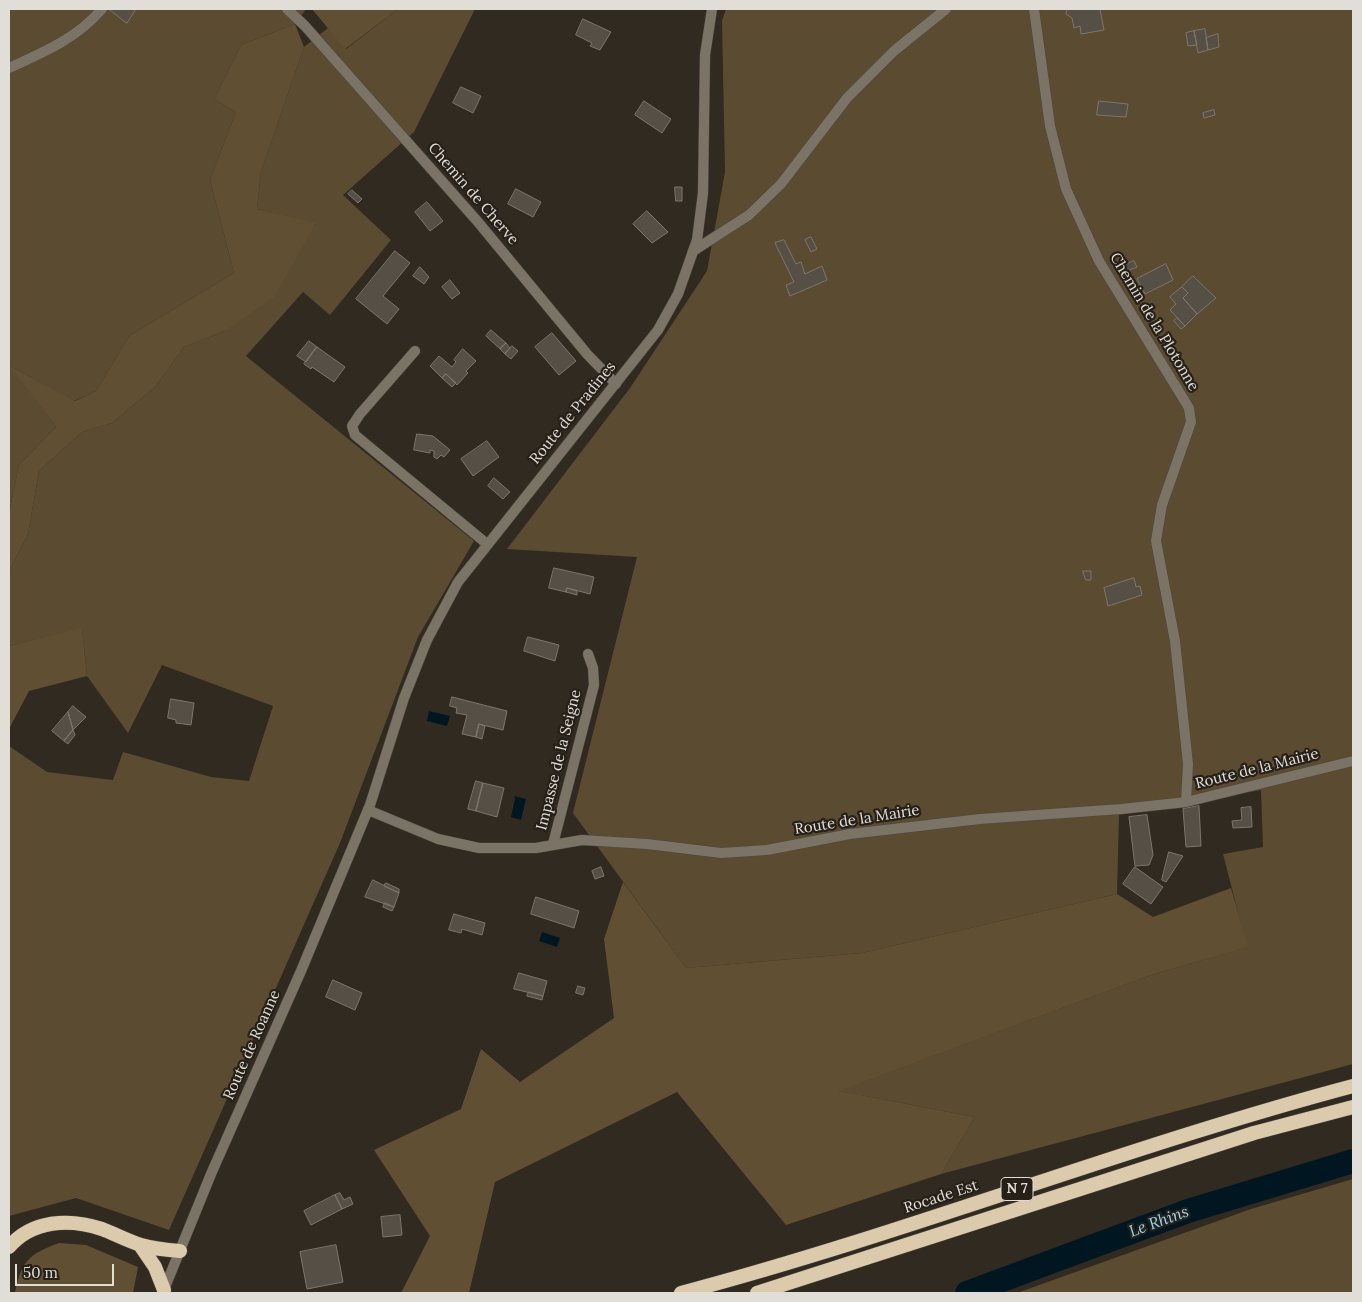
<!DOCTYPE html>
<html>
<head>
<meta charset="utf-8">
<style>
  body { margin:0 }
  #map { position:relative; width:1362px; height:1302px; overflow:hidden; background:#302a21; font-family:Lora,serif }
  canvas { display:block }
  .frame { position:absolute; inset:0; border:10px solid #e1ded8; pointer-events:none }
  .scale { position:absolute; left:15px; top:1264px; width:99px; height:22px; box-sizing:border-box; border:2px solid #e1ded8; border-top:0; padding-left:6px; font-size:15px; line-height:18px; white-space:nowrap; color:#e1ded8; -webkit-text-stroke:4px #262018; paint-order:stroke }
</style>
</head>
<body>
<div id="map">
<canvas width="1362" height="1302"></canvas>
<div class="frame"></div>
<div class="scale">50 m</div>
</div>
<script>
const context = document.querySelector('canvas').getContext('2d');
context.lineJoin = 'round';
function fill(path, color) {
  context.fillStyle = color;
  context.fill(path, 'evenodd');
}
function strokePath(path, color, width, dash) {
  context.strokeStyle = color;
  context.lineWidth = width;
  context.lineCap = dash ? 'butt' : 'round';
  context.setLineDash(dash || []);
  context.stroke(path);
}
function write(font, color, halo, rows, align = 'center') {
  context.font = font + ' Lora,serif';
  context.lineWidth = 4.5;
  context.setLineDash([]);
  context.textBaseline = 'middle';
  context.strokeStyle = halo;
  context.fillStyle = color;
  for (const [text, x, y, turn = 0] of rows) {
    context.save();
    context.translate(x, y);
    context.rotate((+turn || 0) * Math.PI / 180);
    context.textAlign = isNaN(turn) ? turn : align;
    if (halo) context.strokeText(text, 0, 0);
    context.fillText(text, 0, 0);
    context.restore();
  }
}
fill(new Path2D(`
  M9,9h297l-11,15 -54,21 -27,54 22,13 -26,68 24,93 -105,63 -33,55 -22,10 -62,-34 44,60 -37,38 -10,48z
  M398,9h77l-61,123 -71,63 48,45 -61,75 -27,-23 -57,64 228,185 -56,96 -78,206 -171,387 -93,-32 -67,18v-470l38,26 66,8 10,-28 88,25 38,4 24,-75 -111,-41 -34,68 -41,-57 -5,-47 -73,17v-75l19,-37 11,-63 43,-39 30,-9 43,-36 29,-40 41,-16 91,-107 -59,-15 4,-37 43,-125 24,-19 18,21z
  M726,9h627v1055l-412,110 34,-57 -137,-26 313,-116 96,-28 -24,-93 40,-7 -2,-57 -142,25 -2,79 -255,59 -176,15 -113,-155 64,-256 -130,-8 123,-161 77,-117 18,-99 -3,-151z
  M1353,1179v114h-336l234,-84z`), '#5b4b31');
fill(new Path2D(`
  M312,9h86l-53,40z
  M295,24l9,23 -43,125 -4,37 59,14 -42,74 -49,34 -41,16 -29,40 -43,36 -30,9 -43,39 -11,63 -19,37v-58l10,-48 37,-38 -46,-61 65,35 21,-10 33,-55 105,-63 -24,-93 26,-68 -22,-13 27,-54z
  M82,628l5,48 -58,15 -20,38v-83z
  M623,882l63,86 176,-15 255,-59 36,23 78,-29 17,59 -97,28 -312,116 136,26 -34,57 -155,51 -109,-133 -182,90 -26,111h-68l29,-57 -56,-86 87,-41 20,-60 39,33 94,-64 -10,-79z
  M59,1243l27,2 52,22 -5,26h-118c6,-32 14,-39 44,-50z`), '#614f33');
fill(new Path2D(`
  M429,711l21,5 -3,10 -20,-5z
  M514,796l12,3 -5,21 -10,-3 4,-18z
  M542,932l18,6 -3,9 -18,-6z`), '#001722');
strokePath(new Path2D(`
  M967,1293l221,-82 165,-50`), '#001722', 24);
const building = new Path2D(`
  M109,9h27l-9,14z
  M1068,9h32l4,21 -23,4 -1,-8 -6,2 -2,-10 -6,-4z
  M583,19l28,13 -11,18 -10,-4 2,-3 -16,-8z
  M1205,29l3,21 -10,3 -4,-22z
  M1194,31l3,14 -9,1 -2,-13z
  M1218,34l1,13 -11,3 -2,-12z
  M461,87l20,9 -8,17 -20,-10z
  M644,101l27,18 -9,14 -27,-18z
  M1099,101l29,3 -2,13 -29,-2z
  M1214,110l1,5 -11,3 -1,-5z
  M675,187h7v14h-6z
  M516,189l25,13 -8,15 -25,-13z
  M352,190l10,9 -4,4 -10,-9z
  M427,202l16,19 -13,10 -15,-19z
  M647,211l21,21 -16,11 -19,-19z
  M811,237l6,12 -6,3 -6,-12z
  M784,240l12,24 5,-2 4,12 17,-8 5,14 -37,16 -4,-11 8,-3 -19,-39z
  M395,251l15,12 -27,33 16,13 -12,15 -31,-25z
  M1134,261l3,6 -12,5 -3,-6z
  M1166,264l7,16 -28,14 -8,-15z
  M420,267l9,10 -5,7 -11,-8z
  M1193,276l23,22 -19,16 -14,-16 5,-5 -6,-6z
  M450,280l10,13 -8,6 -10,-12z
  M1182,287l6,6 -5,5 14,16 -12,12 -15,-16 6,-6 -6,-7z
  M1177,318l8,8 -4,3 -7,-8z
  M491,330l15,13 -6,6 -14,-13z
  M552,333l24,28 -17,14 -24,-28z
  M309,341l8,6 -11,15 -9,-6z
  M506,343l4,5 -5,6 -5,-5z
  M512,346l6,5 -7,8 -6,-5z
  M317,347l28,20 -11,15 -22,-15 -1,2 -7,-5z
  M463,349l13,12 -10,10 2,2 -11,12 -11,-11 -4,4 -12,-12 9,-10 13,11 4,-5 -2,-2z
  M446,374l10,9 -4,4 -10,-9z
  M417,434l16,2 17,14 -6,7 -3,-2 -4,4 -3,-2v-6l-4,-1v3l-16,-3z
  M487,441l12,16 -26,19 -12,-17z
  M494,478l16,14 -7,7 -15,-13z
  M554,568l40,9 -4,17 -23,-6 -1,4 -17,-4z
  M1083,571h8v9h-5z
  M1134,578l2,9 4,-1 2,9 -34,11 -4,-18z
  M567,588l10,3v4l-11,-3z
  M528,637l31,8 -4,16 -31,-10z
  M452,697l55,14 -4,19 -24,-6 -3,13 -14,-3 5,-19 -11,-2 1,-5 -7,-2z
  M171,699l23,4 -3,22 -15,-2v-3l-8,-2z
  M73,706l13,11 -13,13 -5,-18z
  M68,712l5,18 -9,11 -12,-10z
  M479,724l6,2 -3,13 -6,-2z
  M73,730l2,5 -7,9 -4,-3z
  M476,781l7,2 -7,28 -8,-2z
  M483,783l21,5 -7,29 -21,-6z
  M1199,806l2,40 -15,1 -3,-38z
  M1251,807l1,20 -19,1 -1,-7 10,-1 -1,-12z
  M1147,815l6,40 -4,10 -14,1 -6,-49z
  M1169,852l14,4 -17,26 -4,-2z
  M601,867l3,9 -9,3 -3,-8z
  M1135,867l28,20 -12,17 -28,-20z
  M373,880l26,13 -5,14 -29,-10z
  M386,883l13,6v4l-15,-7z
  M536,897l43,14 -5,17 -43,-14z
  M385,903l9,4 -2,4 -9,-4z
  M454,914l31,9 -3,12 -20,-6 -1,4 -12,-3z
  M519,973l28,8 -4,15 -29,-7z
  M333,980l29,13 -7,17 -29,-13z
  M578,986l7,2 -2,7 -7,-2z
  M529,992l14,4 -1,4 -15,-4z
  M340,1193l4,7 6,-3 3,7 -11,5 -7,-14z
  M335,1195l7,14 -31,16 -7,-14z
  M400,1215l2,20 -19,2 -2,-20z
  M336,1245l7,37 -36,7 -7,-37z`);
fill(building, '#554f46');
strokePath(building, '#7c766c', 1);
const minor = new Path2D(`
  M287,9l18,17 173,196 109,132 29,30
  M1034,9l16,117 16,63 33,72 90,147 2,14 -29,83 -6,36 19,100 13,123 -2,38
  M9,68c35,-16 67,-29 93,-59
  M693,251l56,-36 32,-31 66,-86 47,-47 52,-42
  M415,351l-55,63 -8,12 3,9 132,109
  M368,810l70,29 41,9h57l46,-8 65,4 74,9 46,-3 83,-16 130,-15 141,-10 65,-7 167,-41
  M553,844l41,-159 -1,-17 -5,-14`);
const tertiary = new Path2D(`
  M163,1292l48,-118 90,-203 69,-166 34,-107 23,-58 31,-58 200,-252 20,-36 19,-54 6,-47 2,-138 7,-46`);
const trunk = new Path2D(`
  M140,1245l15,22 9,23
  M9,1247c23,-27 60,-29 93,-18 13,5 26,12 39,16 13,4 26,5 39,6
  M681,1293c227,-60 446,-147 672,-207
  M757,1293l497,-160 99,-26`);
strokePath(minor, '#4c473e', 11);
strokePath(tertiary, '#4c473e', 11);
strokePath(trunk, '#4c473e', 15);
strokePath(minor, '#7b7366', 10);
strokePath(tertiary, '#7b7366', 10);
strokePath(trunk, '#dccaac', 14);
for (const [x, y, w] of [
  [1017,1189,32]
]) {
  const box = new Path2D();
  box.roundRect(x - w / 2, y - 11.5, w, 23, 4);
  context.fillStyle = '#262018';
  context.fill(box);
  strokePath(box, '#e1ded8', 1);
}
write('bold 14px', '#e1ded8', null, [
  ["N 7",1017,1189]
]);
write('15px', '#e1ded8', '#262018', [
  ["Chemin de Cherve",473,194,49],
  ["Chemin de la Plotonne",1154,322,59],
  ["Route de Pradines",573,413,-51],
  ["Impasse de la Seigne",559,760,-76],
  ["Route de la Mairie",1257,769,-14],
  ["Route de la Mairie",857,820,-9],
  ["Route de Roanne",252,1045,-66],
  ["Rocade Est",941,1197,-18]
]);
write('italic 16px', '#94d4f4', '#262018', [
  ["Le Rhins",1159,1222,-20]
]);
</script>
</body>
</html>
